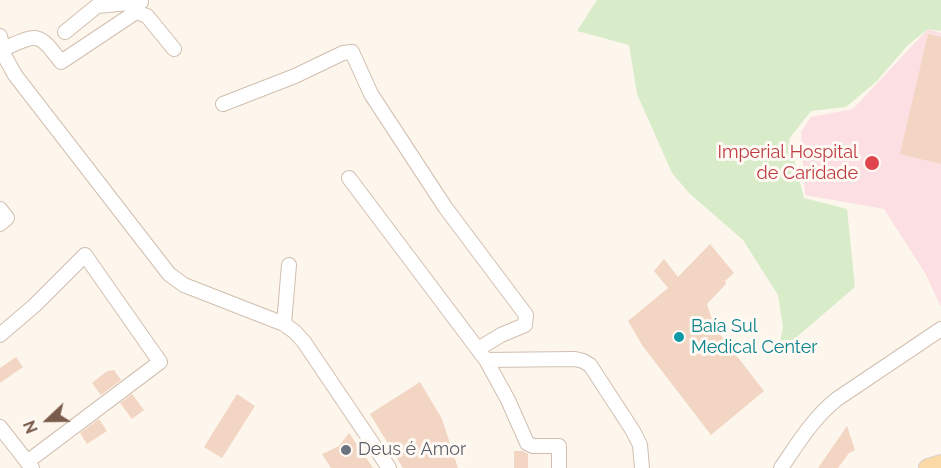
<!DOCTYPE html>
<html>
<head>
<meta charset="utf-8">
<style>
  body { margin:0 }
  #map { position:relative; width:941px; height:468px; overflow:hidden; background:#fdf6ec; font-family:Raleway,sans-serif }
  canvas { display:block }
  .north { position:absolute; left:18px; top:390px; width:60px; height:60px; -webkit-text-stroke:4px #fffaf3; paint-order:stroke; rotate:248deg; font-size:16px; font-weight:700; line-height:24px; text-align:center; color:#7a5c4d }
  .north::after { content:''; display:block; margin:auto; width:21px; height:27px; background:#7a5c4d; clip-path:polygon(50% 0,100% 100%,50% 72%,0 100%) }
</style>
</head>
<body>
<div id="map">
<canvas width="941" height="468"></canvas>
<div class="north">N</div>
</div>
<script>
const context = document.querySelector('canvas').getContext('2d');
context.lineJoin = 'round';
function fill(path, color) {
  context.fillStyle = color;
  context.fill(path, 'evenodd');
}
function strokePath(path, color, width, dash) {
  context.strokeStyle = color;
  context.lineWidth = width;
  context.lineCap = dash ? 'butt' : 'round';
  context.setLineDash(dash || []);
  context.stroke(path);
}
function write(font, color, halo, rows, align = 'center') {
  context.font = font + ' Raleway,sans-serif';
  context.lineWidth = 6;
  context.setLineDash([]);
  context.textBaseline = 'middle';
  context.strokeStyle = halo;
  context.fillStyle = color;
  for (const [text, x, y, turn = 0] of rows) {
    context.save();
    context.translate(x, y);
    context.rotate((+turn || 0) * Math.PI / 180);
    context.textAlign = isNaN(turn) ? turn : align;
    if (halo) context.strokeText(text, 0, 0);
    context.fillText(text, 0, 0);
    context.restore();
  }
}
fill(new Path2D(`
  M928,29l13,4v274l-16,-34 -41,-64 -79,-14 -4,-63 10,-15 42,-8z`), '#fbdfe3');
fill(new Path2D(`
  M597,0h344v31l-13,-2 -20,16 -32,37 -30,25 -35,4 -22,28 15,59 43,11 8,78 -77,66 5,-26 -5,-32 -35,-55 -54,-47 -17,-20 -35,-79 -8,-49 -52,-14z`), '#d8ecc9');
fill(new Path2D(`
  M928,34l13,3v127l-41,-10z
  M710,244l24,29 -9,8 1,3 -19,20 8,24 49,63 -53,44 -69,-90 -14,-24 40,-33 -14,-17 10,-12 14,18z
  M16,357l7,10 -23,16v-15z
  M114,370l7,10 -20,15 -9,-12 15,-12z
  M420,382l22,37 16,49h-55l-33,-54z
  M132,394l12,16 -12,9 -12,-16z
  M237,394l18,12 -33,52 -18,-11z
  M99,419l8,12 -20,13 -7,-11z
  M847,426l8,24 -6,3 -11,15h-20z
  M349,433l24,35h-42l-9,-14 17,-8z
  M514,451h9l5,3v14h-14z`), '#f3d5c3');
const minor = new Path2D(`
  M65,32l32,-26 44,-4
  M0,36l5,21 10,18 154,199 15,11 100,39 11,8 9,10 85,126
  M3,49c36,-16 35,-17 58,13l75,-50 11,4 27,33
  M223,104l72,-28 48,-23 9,-1 19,42 74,113 81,108 -1,10 -24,10 -23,14
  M349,178l137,182 22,40 19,43 6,3h26v22
  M0,209l7,9 -7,6
  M284,324l5,-59
  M0,335l35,-30 50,-50 75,107 -133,100
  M486,360l89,-1 8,2 7,4 43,66 7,14 2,23
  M0,427l32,41
  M781,468c17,-25 32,-50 56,-69l104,-70`);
const major = new Path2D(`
  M928,468l13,-4`);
strokePath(minor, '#d1beb0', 16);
strokePath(major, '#dad1cd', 20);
strokePath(minor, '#fff', 14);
strokePath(major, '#fbd9a5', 18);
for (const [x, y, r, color] of [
  [872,163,8,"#e0444e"],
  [679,337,6,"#0f9aa8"],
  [346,450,6,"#6b7280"]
]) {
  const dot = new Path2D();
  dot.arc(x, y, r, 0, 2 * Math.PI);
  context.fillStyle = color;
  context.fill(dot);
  strokePath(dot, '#fffaf3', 2);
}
write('18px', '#be3a42', '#fffaf3', [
  ["Imperial Hospital",858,153],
  ["de Caridade",858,174]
], 'right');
write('18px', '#0d838f', '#fffaf3', [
  ["Baía Sul",691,327],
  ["Medical Center",691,348]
], 'left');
write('18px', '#5b616d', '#fffaf3', [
  ["Deus é Amor",358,450]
], 'left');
</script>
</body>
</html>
